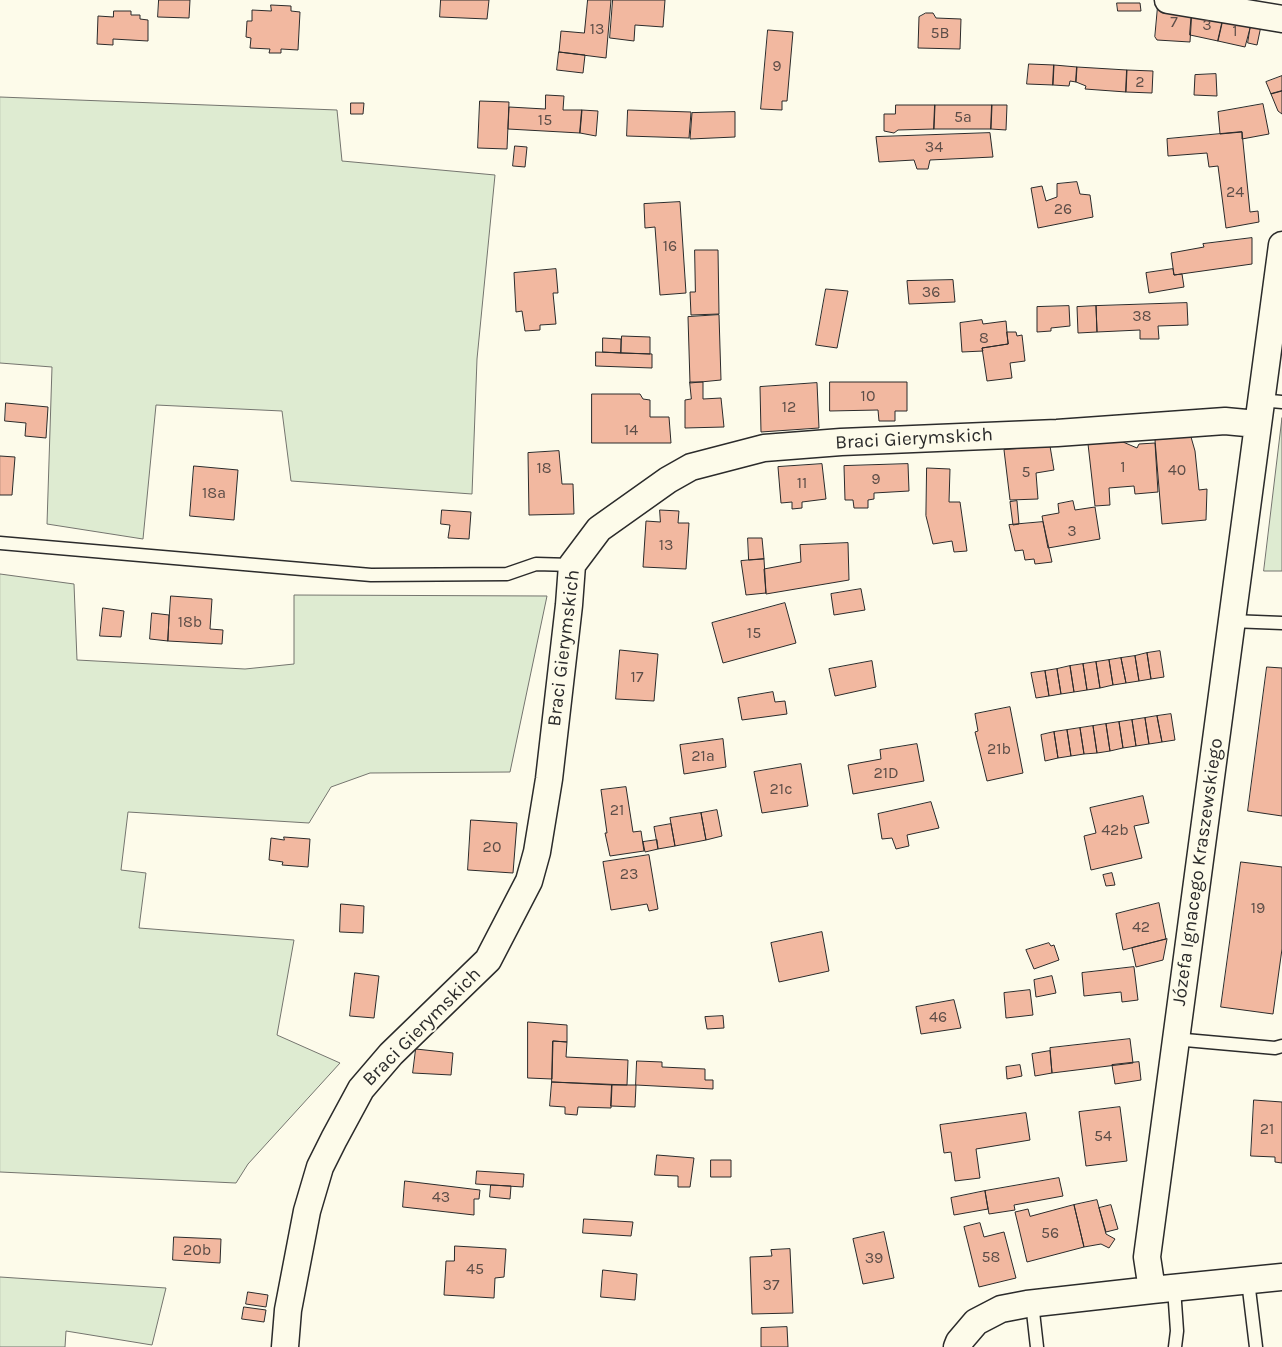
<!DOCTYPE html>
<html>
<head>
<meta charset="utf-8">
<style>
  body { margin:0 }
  canvas { display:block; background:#fdfbea }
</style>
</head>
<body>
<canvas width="1282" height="1347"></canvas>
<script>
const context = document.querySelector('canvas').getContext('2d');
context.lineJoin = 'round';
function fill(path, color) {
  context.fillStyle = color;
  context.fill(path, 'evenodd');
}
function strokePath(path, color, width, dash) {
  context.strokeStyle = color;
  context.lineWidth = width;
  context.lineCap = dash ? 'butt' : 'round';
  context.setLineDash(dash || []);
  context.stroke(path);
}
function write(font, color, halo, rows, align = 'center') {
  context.font = font + ' Karla,sans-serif';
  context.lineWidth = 4;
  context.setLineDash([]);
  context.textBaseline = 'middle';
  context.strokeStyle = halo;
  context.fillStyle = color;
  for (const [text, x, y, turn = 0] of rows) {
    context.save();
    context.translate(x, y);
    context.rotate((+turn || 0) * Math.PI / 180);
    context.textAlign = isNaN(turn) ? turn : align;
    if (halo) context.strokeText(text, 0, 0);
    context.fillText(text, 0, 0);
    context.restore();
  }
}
const green = new Path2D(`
  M0,97l337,13 5,51 153,14 -18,184 -5,135 -181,-13 -9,-70 -126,-6 -13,134 -96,-15 5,-157 -52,-4z
  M1282,418v153h-18z
  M0,574l74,10 3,76 168,9 49,-5v-69l253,1 -37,176 -140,1 -39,14 -22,36 -181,-11 -7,58 25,3 -7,55 155,12 -17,95 63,28 -92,101 -12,19 -236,-11z
  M0,1277l166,11 -14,57 -86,-14 -1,16h-65z`);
fill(green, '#deebd1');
strokePath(green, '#74746e', 1);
const building = new Path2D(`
  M159,0h31l-1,18 -31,-1z
  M441,0h48l-2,19 -47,-2z
  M588,0h23l-5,58 -47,-6 2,-21 23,2z
  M613,0h52l-2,27 -28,-2 -1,16 -24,-3z
  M1117,3h23l1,8h-23z
  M271,5l20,1v5l9,1 -2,38 -17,-1v4h-12l1,-4 -20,-1 1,-10 -5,-1 1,-16h5v-11l19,1z
  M1158,6l34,3 -2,33 -33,-2 -2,-3z
  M1192,9l32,6 -6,26 -28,-6z
  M114,11h17v4h9v4l8,1v21l-35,-2v6l-16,-1 1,-28 15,1z
  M926,13h7l3,5 25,1 -1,30 -42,-1 1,-31z
  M1224,15l28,6 -7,26 -27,-6z
  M1251,24l10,2 -4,19 -9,-2z
  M768,30l25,2 -6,69h-5v9l-21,-1z
  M559,52l26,3 -2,18 -26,-3z
  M1029,64l25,1 -1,20 -26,-1z
  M1054,65l23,2 -1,15 -6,-1 -1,5 -16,-1z
  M1077,67l50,3 -1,22 -41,-3 1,-3 -10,-4z
  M1127,70l26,1 -1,22 -26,-1z
  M1216,74l1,22 -23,-1 1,-20z
  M1282,76v15l-11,3 -5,-12z
  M1282,91v23l-4,-3 -7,-17z
  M546,95l18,1 -1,14h19l-2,23 -72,-4 1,-22 36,2z
  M480,101l29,1 -2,47 -29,-1z
  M351,103h13l-1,11h-12z
  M1263,104l6,30 -27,5v-7l-22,2 -2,-22z
  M896,105h39l-1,24 -36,1 -4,3 -10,-2v-17h11z
  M935,105h57l-1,24h-57z
  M992,105h15l-1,25 -15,-1z
  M582,110l16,1 -2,25 -16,-3z
  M628,110l63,2 -2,26 -62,-2z
  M735,112v25l-45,2 2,-26z
  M1242,132l8,80 8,-1 1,11 -33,6 -8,-62 -9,1 -2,-14 -39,3 -1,-17z
  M990,133l3,24 -63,3 -2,9h-11l-3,-9 -35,2 -3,-25z
  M515,146l12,1 -2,20 -12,-1z
  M1077,182l3,12 10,1 3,22 -55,11 -7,-40 11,-2 4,15 11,-4v-13z
  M680,202l6,91 -26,2 -5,-68 -10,1 -1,-24z
  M1252,238v26l-78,11 -3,-22 33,-6 -1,-3z
  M695,250h23l1,64 -28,1 -1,-23h5z
  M556,269l2,24h-5l3,31 -16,1v5l-15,1 -3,-20 -6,1 -2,-39z
  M1173,269l1,6 8,-1 2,13 -35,6 -3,-20z
  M953,280l2,22 -46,2 -2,-23z
  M826,289l22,2 -11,57 -21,-3z
  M1187,303l1,22 -30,1 1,13h-19v-9l-43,2 -1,-26z
  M1069,306l1,20 -19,2v3l-14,1v-25z
  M1096,306l1,26 -19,1 -1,-26z
  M719,315l2,65 -31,3 -2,-66z
  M982,320l1,4 23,-3 2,23 -26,4 1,3 -21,1 -2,-29z
  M1007,332h9l1,4 5,-1 3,26 -15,2 2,15 -25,3 -5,-33 26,-4z
  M622,336l28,1v17l-29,-1z
  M603,338l18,1v14l-18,-1z
  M596,352l56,2v14l-56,-2z
  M690,382h13v17l18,-1 3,29 -39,1v-28l6,-1z
  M830,382h77v29h-12v10h-16l-1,-11 -48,1z
  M817,383l2,45 -58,4 -1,-45z
  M592,394h48l3,5 7,1v17h19l2,26h-79z
  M6,403l42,4 -2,31 -21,-2 1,-13 -21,-2z
  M1191,437l4,14 4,39 8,-1 -1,31 -44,4 -7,-84z
  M1123,442l14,6 2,-4 16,-1 3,49 -23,2 -1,-8 -25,2 1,17 -15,1 -7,-62z
  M1050,446l4,24 -18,3 2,26 -28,1 -6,-50z
  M559,451l3,33h11l1,30 -45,1 -1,-62z
  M0,456l15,1 -3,38h-12z
  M822,464l4,35 -24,3v6l-10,1v-7l-11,1 -3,-36z
  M908,464l1,27 -35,2v6l-6,1v8h-14l-1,-8h-8l-1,-34z
  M194,466l44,4 -4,50 -44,-4z
  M927,468l23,1 -1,33h11l7,49 -13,1 -2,-11 -19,3 -7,-28z
  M1017,501l2,23 -6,1 -3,-23z
  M1073,501l2,9 20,-3 5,32 -52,9 -6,-32 17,-3 -1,-9z
  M442,510l29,2 -2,27 -21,-1 2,-13 -9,-1z
  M660,510l19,1 -1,12h11l-3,46 -43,-2 3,-46 14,1z
  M1043,522l9,40 -17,2 -1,-5 -9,1 -2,-10 -8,1 -6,-26z
  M748,538h14l2,21 -15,1z
  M848,543l1,37 -83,14 -2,-25 37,-7 -1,-17z
  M764,559l2,34 -20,2 -5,-34z
  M861,589l4,21 -31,5 -3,-21z
  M171,596l41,3 -2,30 13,1 -1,14 -54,-3z
  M785,603l11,40 -73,20 -11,-40z
  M103,608l21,3 -3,26 -21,-1z
  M152,613l17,2 -1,26 -18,-2z
  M620,650l38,4 -4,47 -38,-2z
  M1160,651l4,26 -13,2 -4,-26z
  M1147,653l4,26 -12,2 -4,-25z
  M1135,656l4,25 -13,2 -5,-25z
  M1121,658l5,25 -13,2 -4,-25z
  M1109,660l4,25 -13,3 -4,-26z
  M872,661l4,26 -41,9 -6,-27z
  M1096,662l4,26 -13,2 -4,-26z
  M1083,664l4,26 -13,2 -4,-26z
  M1070,666l4,26 -13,2 -4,-25z
  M1267,667l15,1v148l-34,-5z
  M1057,669l4,25 -12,2 -4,-25z
  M1045,671l4,25 -13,2 -5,-25z
  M773,692l2,10 10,-1 2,13 -45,6 -4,-22z
  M1010,707l13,66 -36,8 -12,-49 3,-1 -3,-17z
  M1171,714l4,26 -13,2 -5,-26z
  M1157,716l5,26 -13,2 -4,-26z
  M1145,718l4,26 -13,2 -4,-26z
  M1132,720l4,26 -13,2 -4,-26z
  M1119,722l4,26 -13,3 -4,-27z
  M1106,724l4,27 -13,2 -4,-27z
  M1093,726l4,27 -13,1 -4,-26z
  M1080,728l4,26 -13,2 -4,-26z
  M1067,730l4,26 -13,2 -4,-26z
  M1054,732l4,26 -13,3 -4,-26z
  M723,739l3,28 -42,7 -4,-29z
  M917,744l7,37 -71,13 -5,-29 33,-6 -1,-9z
  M801,764l7,42 -46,7 -8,-41z
  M626,787l7,45 8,-1 3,20 -34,5 -5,-23h2l-6,-43z
  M1143,796l6,27 -15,3 8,32 -51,12 -7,-34 12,-3 -6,-25z
  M931,802l8,26 -32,7 2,11 -13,3 -4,-11 -10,1 -4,-25z
  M717,810l5,26 -16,4 -5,-27z
  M701,813l5,27 -31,6 -5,-28z
  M471,820l46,3 -4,50 -45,-3z
  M671,824l4,22 -17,3 -4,-22z
  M284,837l26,2 -2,28 -26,-2 1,-3 -14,-2 2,-22 13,2z
  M657,840l1,9 -13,3 -2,-10z
  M649,855l9,54 -9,2 -2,-7 -36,6 -8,-48z
  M1241,862l41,5v82l-9,65 -52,-7z
  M1112,873l3,12 -9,1 -3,-11z
  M1159,903l7,36 -43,11 -7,-36z
  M341,904l23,2 -1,27 -23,-1z
  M822,932l7,39 -50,11 -8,-39z
  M1167,939l-4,21 -27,7 -4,-19z
  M1049,943l2,3 3,-1 5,15 -25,9 -8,-19z
  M1134,967l4,33 -16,2 -1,-10 -37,4 -2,-23z
  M355,973l24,3 -5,42 -24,-2z
  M1052,976l4,17 -20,4 -2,-17z
  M1030,990l3,25 -27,3 -2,-25z
  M954,1000l7,28 -40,6 -5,-27z
  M723,1016l1,12 -17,1 -2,-12z
  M528,1022l39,3v17l-14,-1 -1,38 -24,-1z
  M1130,1039l3,24 -81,10 -2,-25z
  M553,1041l14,1 -1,15 62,3 -1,25 -75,-3z
  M416,1049l37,4 -2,22 -38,-2z
  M1050,1051l2,22 -17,3 -3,-22z
  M637,1061l25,1v5l43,2v11h8v9l-77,-4z
  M1139,1062l2,18 -26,4 -3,-19z
  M1020,1065l2,11 -15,3 -1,-12z
  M552,1082l60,3 -1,23 -33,-1 -1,8 -12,-1v-7l-15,-1z
  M612,1085h24l-1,22 -24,-1z
  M1254,1100l28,2v61l-7,-1v-5l-24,-1z
  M1120,1107l7,54 -41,5 -7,-54z
  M1026,1113l4,27 -54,9 4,29 -25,3 -4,-29 -7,1 -4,-28z
  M657,1155l37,3 -4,29h-12v-11l-23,-1z
  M711,1160h20v17h-20z
  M477,1171l47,3 -1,13 -47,-3z
  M1059,1178l4,18 -49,9 1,5 -26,4 -4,-23z
  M405,1181l75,9 -1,9h-5v16l-71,-8z
  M491,1185l20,1 -1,13 -20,-2z
  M985,1191l3,18 -34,6 -3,-17z
  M1097,1200l9,34 9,5 -6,9 -8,-4 -17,3 -10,-42z
  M1074,1205l10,42 -57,15 -12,-50 13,-3 2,7z
  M1111,1205l7,24 -12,3 -7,-24z
  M584,1219l49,3 -2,14 -48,-3z
  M980,1223l4,14 20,-5 12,46 -37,9 -15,-60z
  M884,1232l10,46 -31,6 -10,-45z
  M174,1237l47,2 -1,24 -47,-3z
  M455,1246l51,3 -2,28 -9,1 -1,20 -50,-3 2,-34h8z
  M790,1249l3,64 -41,1 -2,-57 22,-1 -1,-6z
  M603,1270l34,4 -2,26 -34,-3z
  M248,1292l20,3 -2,12 -20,-3z
  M244,1307l22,3 -2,12 -22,-3z
  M787,1327l1,20h-27v-19z`);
fill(building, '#f2b8a0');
strokePath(building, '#2b2b2b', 1);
const lane = new Path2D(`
  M1260,400l22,2
  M0,543l371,32 136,-1 29,-10 36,1
  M1231,621l51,2
  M1174,1039l101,9 7,-2
  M1248,1281l8,66
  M1174,1288l3,43 -2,16
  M1032,1303l5,44`);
const street = new Path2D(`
  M1168,0l114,19
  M1152,1290l130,-13
  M285,1347l3,-37 19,-99 13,-44 14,-28 27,-50 30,-35 97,-94 41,-79 8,-29 12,-73 20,-174 3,-40 27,-36 69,-49 23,-13 73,-19 77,-6 216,-9 168,-12 32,3
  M957,1347l2,-5 17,-20 25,-13 26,-5 125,-14 -5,-33 135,-1012`);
strokePath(lane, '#2b2b2b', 15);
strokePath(street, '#2b2b2b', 29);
strokePath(lane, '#fdfbea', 12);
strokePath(street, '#fdfbea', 26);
write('16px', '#5d4e48', null, [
  ["7",1174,22],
  ["3",1207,25],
  ["13",597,29],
  ["1",1235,31],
  ["5B",940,33],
  ["9",777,66],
  ["2",1140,82],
  ["5a",963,117],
  ["15",545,120],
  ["34",934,147],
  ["24",1235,192],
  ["26",1063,209],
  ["16",670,246],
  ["36",931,292],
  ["38",1142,316],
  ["8",984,338],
  ["10",868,396],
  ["12",789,407],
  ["14",631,430],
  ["1",1123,467],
  ["18",544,468],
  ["40",1177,470],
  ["5",1026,472],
  ["9",876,479],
  ["11",802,483],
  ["18a",214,493],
  ["3",1072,531],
  ["13",666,545],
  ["18b",190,622],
  ["15",754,633],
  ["17",637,677],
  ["21b",999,749],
  ["21a",703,756],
  ["21D",886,773],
  ["21c",781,789],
  ["21",617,810],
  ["42b",1115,830],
  ["20",492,847],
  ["23",629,874],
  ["19",1258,908],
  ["42",1141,927],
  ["46",938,1017],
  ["21",1267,1129],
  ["54",1103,1136],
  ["43",441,1197],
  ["56",1050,1233],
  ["20b",197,1250],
  ["58",991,1257],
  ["39",874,1258],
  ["45",475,1269],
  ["37",771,1285]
]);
write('19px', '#2b2b2b', '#fdfbea', [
  ["Braci Gierymskich",914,439,-3],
  ["Braci Gierymskich",564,648,-83],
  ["Józefa Ignacego Kraszewskiego",1198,872,-82],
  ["Braci Gierymskich",422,1027,-45]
]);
</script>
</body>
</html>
